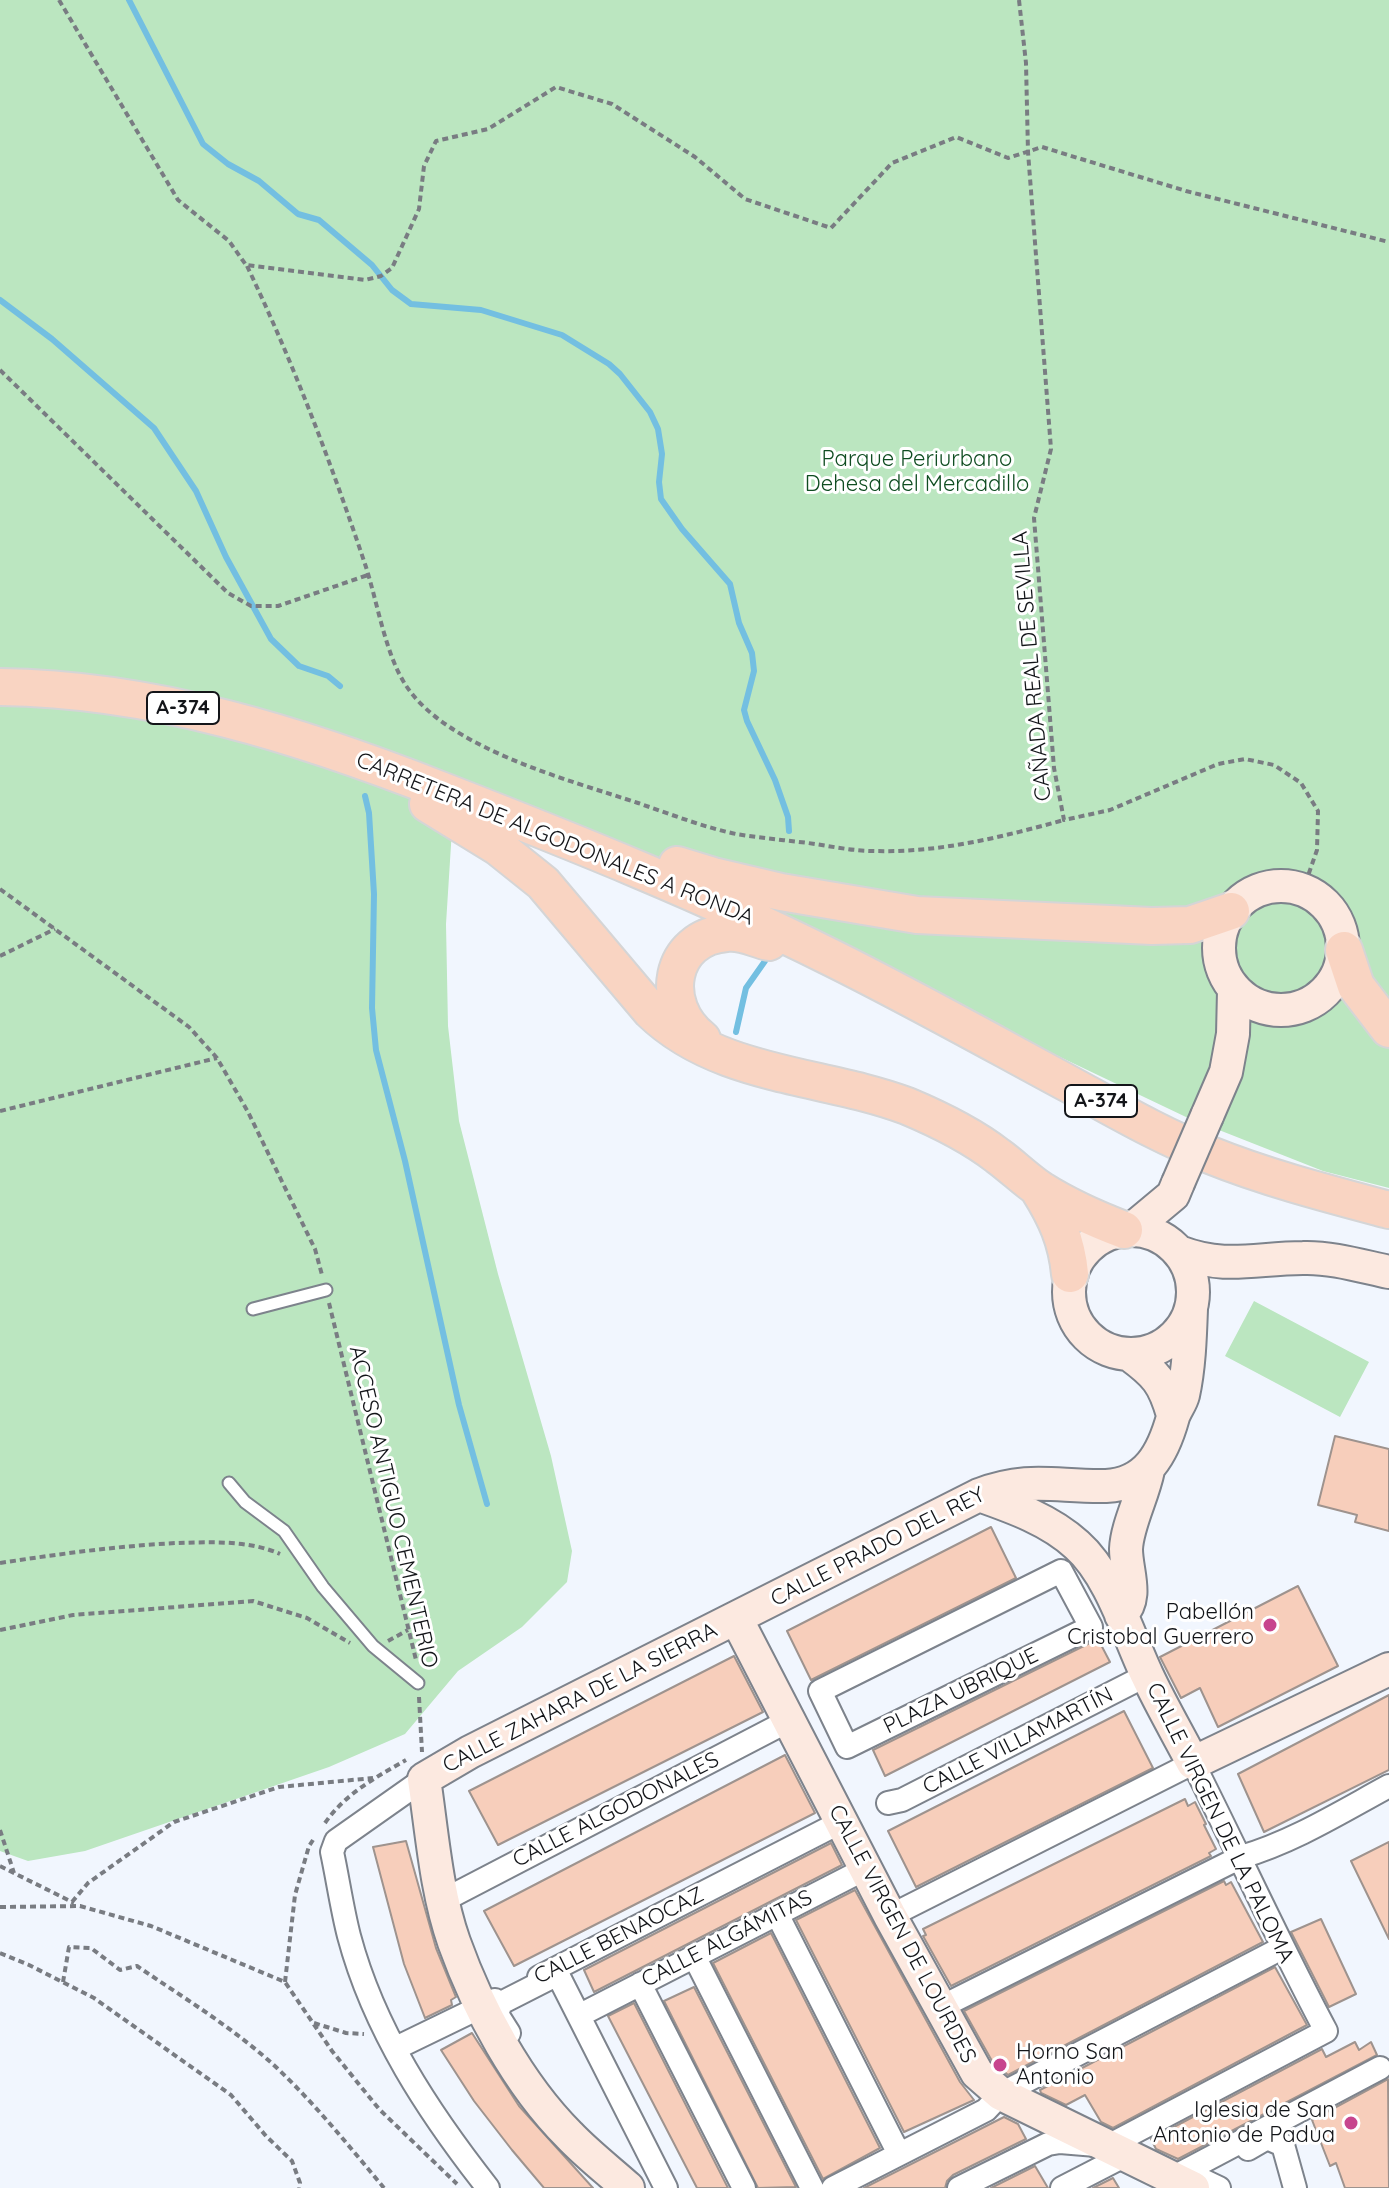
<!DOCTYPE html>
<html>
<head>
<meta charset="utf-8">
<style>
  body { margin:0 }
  canvas { display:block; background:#f1f6fe }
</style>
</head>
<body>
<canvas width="1389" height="2188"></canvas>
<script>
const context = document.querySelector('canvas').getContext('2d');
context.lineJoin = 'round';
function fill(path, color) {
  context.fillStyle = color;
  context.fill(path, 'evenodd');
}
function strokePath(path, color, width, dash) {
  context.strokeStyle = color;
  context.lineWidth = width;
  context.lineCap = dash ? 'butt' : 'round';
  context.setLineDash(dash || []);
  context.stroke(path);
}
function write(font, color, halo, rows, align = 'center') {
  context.font = font + ' Quicksand,sans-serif';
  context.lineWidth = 6;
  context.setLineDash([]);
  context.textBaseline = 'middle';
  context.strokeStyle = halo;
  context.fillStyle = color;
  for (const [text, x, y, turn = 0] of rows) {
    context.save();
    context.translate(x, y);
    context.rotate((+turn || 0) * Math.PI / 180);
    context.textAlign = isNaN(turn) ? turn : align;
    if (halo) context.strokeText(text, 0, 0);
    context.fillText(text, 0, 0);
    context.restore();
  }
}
fill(new Path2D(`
  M0,0h1389v1188l-66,-17 -137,-54 -168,-80 -563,-255 -9,142 2,102 11,95 39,153 53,182 21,95 -5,31 -45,45 -64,44 -53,63 -76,33 -244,84 -57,10 -28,-10z
  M1254,1301l115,61 -29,55 -115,-61z`), '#bbe6c0');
strokePath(new Path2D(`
  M129,0l74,144 25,20 31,17 39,33 21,6 53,45 20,25 19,14 70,6 81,25 47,29 11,10 30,38 8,17 4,25 -3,28 2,17 21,30 48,55 9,39 13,30 2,18 -10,39 3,11 28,59 13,37 1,14
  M0,300l52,39 102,89 42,63 30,66 45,82 28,27 29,10 12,10
  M365,796l4,17 5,81 -2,114 4,42 29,111 54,244 28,99
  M736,1032l10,-44 19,-27`), '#73bfe1', 6);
const building = new Path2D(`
  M1335,1436l54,13v82l-34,-9 2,-7 -39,-10z
  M991,1527l25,51 -205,102 -24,-49z
  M1298,1586l40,80 -120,61 -18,-39 -19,10 -21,-41z
  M1098,1639l12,23 -225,114 -12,-26z
  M734,1656l29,56 -265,133 -29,-54z
  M1389,1695v75l-125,62 -26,-58z
  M1124,1711l29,57 -237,119 -28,-56z
  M785,1755l30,58 -301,153 -30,-55z
  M1185,1799l3,7 7,-4 11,22 -2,1 12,24 -7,4 2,3 -260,130 -28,-50 3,-1 -3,-6z
  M406,1841l30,107 20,49 -5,3 1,5 -27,13 -21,-54 -31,-117z
  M1389,1842v97l-38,-78z
  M831,1843l11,22 -248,127 -10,-22z
  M1224,1881l2,4 5,-3 32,60 -255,133 -16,-14 -28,-50z
  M855,1890l105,192 14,18 -70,32 -108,-212z
  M1321,1919l35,75 -27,13 -38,-75z
  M771,1933l109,215 -57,31 -110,-216z
  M1275,1967l32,58 -194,103 -12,-6 -16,-27 -19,10 -25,-12 -1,-3z
  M694,1987l102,200 -38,1 -94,-187z
  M634,2003l94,185h-31l-89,-172z
  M472,2033l47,73 74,82h-49l-32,-38 -38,-49 -33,-51z
  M1355,2042l4,8 12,-8 6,13 -199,104 -22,-10 -5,-10 171,-90 4,8z
  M1388,2079l1,109h-44l-9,-25 -6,3 -18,-46z
  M1004,2117l14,7 8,15 -73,36 -6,6 -2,7h-81z
  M1035,2166l13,22h-57z
  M1113,2178l6,10h-26z`);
fill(building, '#f7cebb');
strokePath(building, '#9e938e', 2);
const lane = new Path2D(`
  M253,1309l73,-19
  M229,1483l16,19 39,29 39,56 50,59 45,37`);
const street = new Path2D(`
  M1061,1571l30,56 -244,120 -27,-56z
  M424,1779l-88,62 -4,11c6,28 10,57 17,84 25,94 80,177 139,252
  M888,1803l14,-3 245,-125
  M444,1900l344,-179
  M777,1914l122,240
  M890,1916l303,-153c45,89 86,180 133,268l-218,115 -48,-4 -12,2 -89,44
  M694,1956l118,232
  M539,1977l302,-155
  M640,1984l104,204
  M941,2007l300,-150c52,-15 100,-45 148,-71
  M588,2011l279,-143
  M509,2033l-12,-19 4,-11 53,-27 5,1 107,211
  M396,2048l99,-48
  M1248,2149l19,-11 16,7 12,43
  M1172,2178l208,-110
  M1198,2178l21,10
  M833,2188l153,-78 15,-16 281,-146
  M1062,2188l64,-33`);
const secondary = new Path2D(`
  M1219 948a62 62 0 1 1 124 0a62 62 0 1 1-124 0Z
  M1207,1116l19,-44 7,-38 1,-43
  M1069 1292a62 62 0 1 1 124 0a62 62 0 1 1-124 0Z
  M1131,1230l42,-35 5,-12
  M1179,1252c47,18 77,6 124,6 28,-1 58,8 86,14
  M1130,1355c26,19 34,28 43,60
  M979,1495c34,12 71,25 98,50 34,30 51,90 70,130 14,30 31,59 46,88l196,-94
  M1121,1615c18,-18 5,-43 5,-66 1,-24 17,-53 22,-79
  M736,1618l154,298 87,157 24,21 192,94
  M628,2188c-19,-17 -41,-34 -59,-53 -51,-51 -91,-126 -115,-193 -18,-51 -22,-110 -30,-163l46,-27 509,-257c51,-19 76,-8 127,-9 41,-2 57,-33 67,-69 2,-7 8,-14 10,-22 6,-27 7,-58 8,-86`);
const primary = new Path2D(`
  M0,687c155,2 300,48 443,104 131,51 261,103 387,166 81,40 159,84 239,127 46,25 92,52 141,71 57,23 119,39 179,55
  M428,804l70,43 45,36 108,128c68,66 171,63 256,95 31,13 64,29 91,50 15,11 28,24 43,34 27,17 54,29 83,40
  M677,865l36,11 68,16 136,23 235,11 38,-1 41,-14
  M1344,950l12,36 33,43
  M702,1039c-44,-34 -33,-102 25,-106 15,-2 28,6 42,9
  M1039,1190c17,27 28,51 31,84`);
strokePath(lane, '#7d838c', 15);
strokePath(street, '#7d838c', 26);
strokePath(secondary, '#7d838c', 36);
strokePath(primary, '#d5d5d6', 40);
strokePath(new Path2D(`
  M59,0l119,200 51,41 17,24 119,15 16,-4 11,-8 27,-59 5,-43 12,-25 52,-12 68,-42 56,17 83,53 50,42 86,29 61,-65 64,-26 52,21 34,-11 144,44 203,51
  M1019,0l7,63 2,89 23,297 -17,69 20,250 10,52 46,-10 108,-46 27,-5 29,6 27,18 17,28 -1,39 -14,40
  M247,266c46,96 84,197 118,298 12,36 20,89 40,120 40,64 164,96 233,119 32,11 65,24 98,31 24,4 48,6 72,9 22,3 44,8 66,8 65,2 128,-14 190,-31
  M0,370l228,223 23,13h27l90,-31
  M0,889l189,138 28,31 31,54 67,137 7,26
  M0,956l55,-27
  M0,1111l217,-53
  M329,1303l87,357
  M0,1563c59,-9 117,-17 177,-20 33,-1 72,-3 103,11
  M0,1630l73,-15 180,-14 54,17 43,25
  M388,1641l20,-11
  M419,1697l3,55
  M325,1823c20,-29 51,-46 81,-63
  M0,1830l14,43
  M0,1866l74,37
  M72,1902l16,-19 86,-61 105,-35 94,-9
  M0,1907l80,-1 71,20 134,56 47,69 47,58 78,75
  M0,1953l29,12 65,33 137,97 35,41 26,25 8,22 -1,5
  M63,1982l6,-35 22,1 29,22 17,-4c47,32 98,63 140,102 39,37 72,78 107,120
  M285,1982l10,-87 14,-49 4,-6
  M314,2023l32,10 18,1`), '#797c82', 4, [6, 4]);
strokePath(lane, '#fff', 11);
strokePath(street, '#fff', 22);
strokePath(secondary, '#fce9e0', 32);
strokePath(primary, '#f9d4c2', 36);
const secondaryBridge = new Path2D(`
  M1178,1183l29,-67`);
strokePath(secondaryBridge, '#7d838c', 36, []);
strokePath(secondaryBridge, '#fce9e0', 32);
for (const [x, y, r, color] of [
  [1270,1625,8,"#c7458e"],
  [1000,2065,8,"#c7458e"],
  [1351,2123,8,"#c7458e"]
]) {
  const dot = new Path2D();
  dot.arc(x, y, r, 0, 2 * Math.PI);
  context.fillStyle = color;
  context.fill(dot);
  strokePath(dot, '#fff', 3);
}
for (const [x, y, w] of [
  [183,708,72],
  [1101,1101,72]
]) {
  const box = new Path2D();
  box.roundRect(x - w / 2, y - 16, w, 32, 6);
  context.fillStyle = '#fff';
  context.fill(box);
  strokePath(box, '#131519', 2);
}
write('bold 20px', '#131519', null, [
  ["A-374",183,708],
  ["A-374",1101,1101]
]);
write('22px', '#0f4d21', '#fff', [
  ["Parque Periurbano",917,459],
  ["Dehesa del Mercadillo",917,484]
]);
write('22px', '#131519', '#fff', [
  ["CAÑADA REAL DE SEVILLA",1032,666,-95],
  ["CARRETERA DE ALGODONALES A RONDA",555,839,22],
  ["ACCESO ANTIGUO CEMENTERIO",393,1507,77],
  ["CALLE PRADO DEL REY",878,1547,-27],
  ["PLAZA UBRIQUE",961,1691,-26],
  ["CALLE ZAHARA DE LA SIERRA",580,1698,-27],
  ["CALLE VILLAMARTÍN",1018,1741,-27],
  ["CALLE ALGODONALES",616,1810,-27],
  ["CALLE VIRGEN DE LA PALOMA",1220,1823,64],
  ["CALLE VIRGEN DE LOURDES",902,1934,62],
  ["CALLE BENAOCAZ",619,1936,-27],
  ["CALLE ALGÁMITAS",727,1939,-27]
]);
write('22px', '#131519', '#fff', [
  ["Pabellón",1254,1612],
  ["Cristobal Guerrero",1254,1637],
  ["Horno San",1016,2052,"left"],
  ["Antonio",1016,2077,"left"],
  ["Iglesia de San",1335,2110],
  ["Antonio de Padua",1335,2135]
], 'right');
</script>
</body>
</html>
